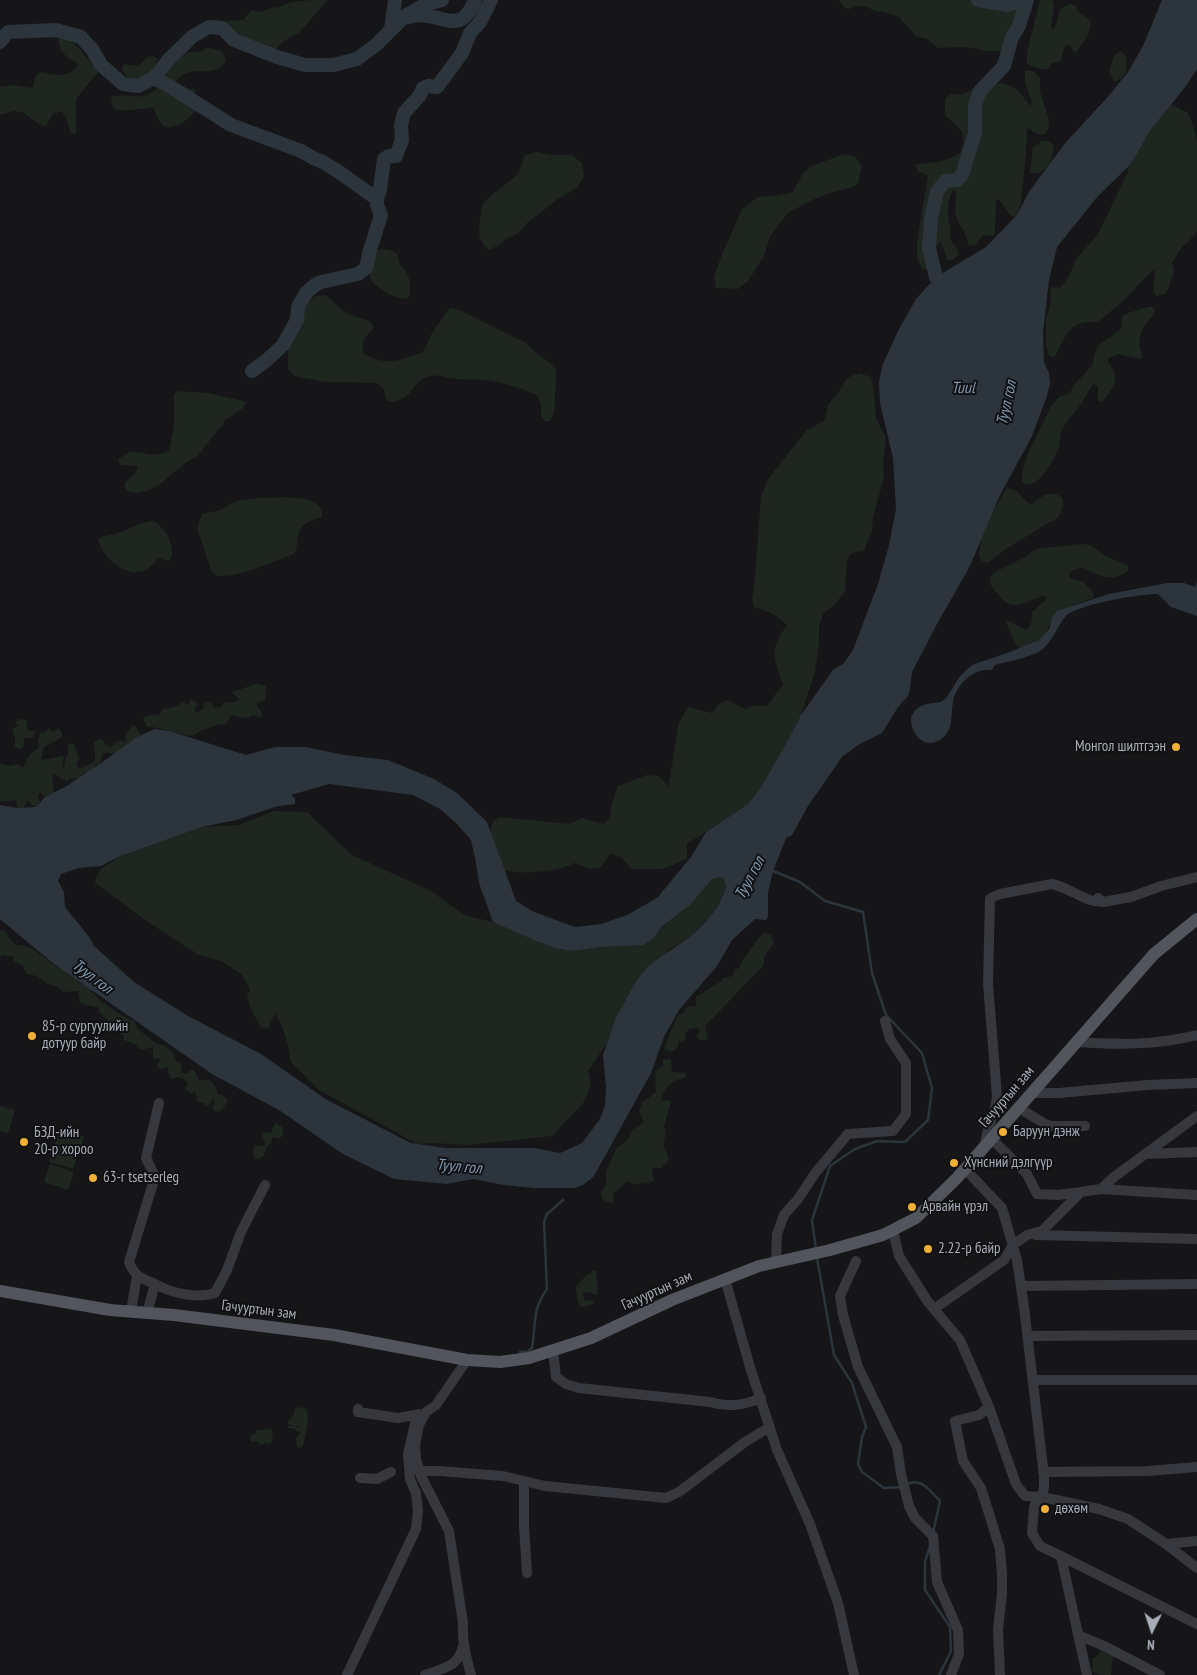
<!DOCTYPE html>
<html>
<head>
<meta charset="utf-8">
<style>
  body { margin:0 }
  #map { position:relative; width:1197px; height:1675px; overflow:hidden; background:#161618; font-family:"PT Sans Narrow",sans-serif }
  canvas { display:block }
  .north { position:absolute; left:1127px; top:1605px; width:50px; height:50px; -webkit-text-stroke:4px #111113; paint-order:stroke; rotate:184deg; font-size:14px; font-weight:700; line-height:20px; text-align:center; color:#a8adb8 }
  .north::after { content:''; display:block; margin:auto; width:18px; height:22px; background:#a8adb8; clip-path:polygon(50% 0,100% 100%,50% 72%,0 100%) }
</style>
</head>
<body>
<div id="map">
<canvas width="1197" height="1675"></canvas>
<div class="north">N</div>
</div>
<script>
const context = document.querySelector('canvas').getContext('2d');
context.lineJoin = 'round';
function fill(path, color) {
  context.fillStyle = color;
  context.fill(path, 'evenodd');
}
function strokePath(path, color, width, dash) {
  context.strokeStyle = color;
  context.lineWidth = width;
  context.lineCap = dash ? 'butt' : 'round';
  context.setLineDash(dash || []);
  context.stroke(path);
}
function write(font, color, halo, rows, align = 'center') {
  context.font = font + ' "PT Sans Narrow",sans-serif';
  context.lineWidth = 4;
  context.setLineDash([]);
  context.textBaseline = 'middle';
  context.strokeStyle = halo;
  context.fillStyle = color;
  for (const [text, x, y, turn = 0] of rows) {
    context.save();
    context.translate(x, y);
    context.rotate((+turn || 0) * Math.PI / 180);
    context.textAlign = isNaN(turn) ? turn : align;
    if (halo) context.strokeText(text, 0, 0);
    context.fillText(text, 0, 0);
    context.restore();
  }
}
fill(new Path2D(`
  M327,0l-27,32 -16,9 -8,8 -11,1 -28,-11 -11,-10 -1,-6 3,-2 15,-1 9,-10c11,3 10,1 19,-2 3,-1 6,0 9,-1 9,-7 33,-7 47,-7z
  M839,0h185l-6,24 -13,25c-16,6 -27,-2 -43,-2 -8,0 -16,1 -24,1l-12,-10 -9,-1 -18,-20 -8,-3 -18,-4 -8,-4h-9l-6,3 -5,-1z
  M1040,0h12l2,4 -3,23 1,2 3,-1 5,-19 9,-5 6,1 4,8 11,7c3,11 -8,24 -14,33l-2,-1 -3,-6 -3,-1 -3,1 -5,16h-7l-5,7c-7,1 -14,-2 -21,-6v-11z
  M59,37c16,3 25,17 34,29l5,1v6l-15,17 -7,9v32l-1,3h-4c-3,-8 -4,-20 -11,-23l-7,3 -7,12h-4l-18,-13 -10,-2 -14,4v-28l14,-2 17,3 3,-2v-5l4,-8 5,-1c12,4 27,6 35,-7l-2,-3c-10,-4 -19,-13 -17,-25z
  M206,48c10,0 18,2 20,12 -8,17 -25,8 -40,13 -4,2 -7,5 -10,8v4l19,5 2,19c-6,8 -24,24 -34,16 -5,-4 -7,-13 -10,-18 -13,2 -24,4 -37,3l-3,-3 -2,-10c12,-4 23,2 36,-2 15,-6 17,-23 28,-32 3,-4 8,-9 12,-10 4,-2 8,0 12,-1 3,-1 5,-2 7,-4z
  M1120,51l5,3c2,13 5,20 -8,27h-3l-5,-9 5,-16z
  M151,56l4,1 3,2c-3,6 -7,14 -12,18 -9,6 -22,1 -24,-9l2,-4 14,2 9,-9z
  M1027,70l7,2 6,6v14l8,24 1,11 -4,7 -4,1 -6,-2 -6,-5 -2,1 -1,24 -5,50 -4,12 -3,2c-7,-3 -10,-13 -16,-18l-2,1 -1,34 -3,2 -9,-1 -7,10 -7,1c-2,-5 -3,-10 -5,-15 -5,-8 -9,-13 -9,-22 0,-7 3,-14 -1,-20 -8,10 -6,27 -4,39 1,4 0,9 1,12 2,6 7,8 8,14l-6,6h-6l-5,-16 -3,-2c-6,7 -3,18 -8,27l-4,1 -5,-1 -5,-12v-16l11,-66 -10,-3 -2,-6 1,-2c10,0 39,-4 44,-13 3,-5 2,-14 1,-20l-17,-16v-16l6,-5 9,1 8,-3 11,-7 25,-2 14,7 12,16 2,-4 -7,-19v-12z
  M1171,104l17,9 4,9 5,19v90l-10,13 -4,1 -11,18 2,9 -8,22 -10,2 -3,-5 2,-17 -2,-4 -28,29 -27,23c-28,-2 -31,11 -42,33l-3,2 -4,-2 -3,-8v-27l5,-19 -1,-13 3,-1 7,1 9,-12 7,-17 22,-25 30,-62 1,-6 8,-12 12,-22z
  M1042,141h7l5,4c-1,14 -6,31 -24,28l3,-26z
  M536,152l16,3h20l10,8 2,13 -6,11 -20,12 -31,24 -9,10 -12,6 -9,7 -8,4c-16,-12 -8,-28 -7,-45l11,-11 25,-20 7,-19z
  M845,154l10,3 7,9 -4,17 -5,4 -20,5 -21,8 -24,13 -18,23 -6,20 -16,25 -10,8 -22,-1 -2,-11 7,-20 21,-48 16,-12 20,-2 15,-3 10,-19 8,-7z
  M382,249l11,2 4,3 3,11 7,8 3,9v12l-2,5c-15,-1 -28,-8 -38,-20 0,-11 2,-19 7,-29z
  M326,295l20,18 25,9 3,6c-8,8 -14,14 -10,26 21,12 37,7 59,-2l9,-19 17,-24 3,-1 10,3 64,32 11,11 13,9 6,7v12l-2,31 -4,8h-5l-4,-4v-13l-4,-9c-17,-7 -35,-13 -53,-15 -9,-1 -18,0 -27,-1 -8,0 -19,-5 -27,-3 -19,4 -16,26 -41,26l-4,-5 -1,-7 -7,-7 -51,-1 -32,-6 -6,-8v-21l12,-22 3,-18 5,-6 8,-5z
  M1148,307h5l2,4c-1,5 -4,6 -7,10 -9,11 -11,23 -5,35l-3,3 -22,-5 -9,4 -1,4c14,16 6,25 -5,39l-3,1 -2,-4v-11l-4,-4c-5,6 -8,13 -12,20 -6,8 -14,16 -19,25 -4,6 -2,15 -5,22 -5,11 -23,45 -36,31v-9l6,-18 23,-48 8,-9 11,-4 4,-8 19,-21 2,-11 4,-8 22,-16 1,-12 6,-4z
  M859,373l12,4 3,15 2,27 10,18 -3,27 1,14 -11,39 -1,14 -8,20 -13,2 -4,7 -2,31 -9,12 -13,11 -4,13v14l-4,31 -14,43 -14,27 -26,45 -13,17 -61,40v15l-25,10h-30l-11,-12 -11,-3 -10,14 -9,1 -17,-6c-15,9 -53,12 -70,7l-14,-40 3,-8 6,-5 70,7 13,-6 22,6 6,-6 2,-15 6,-17 29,-11 11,1 11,10 9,-62 10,-17 24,6 7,-9 9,-4 17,9 6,-3h16l16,-22c-10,-28 -14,-34 4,-59 -10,-10 -19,-14 -33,-18l-2,-7 2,-11 7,-92 7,-18 39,-49 17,-9 4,-16 13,-16 6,-11z
  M178,391l30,2 35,8 3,2 -3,5 -19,13 -2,6 -6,5 -18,24 -10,5 -29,24 -12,6 -10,2 -8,-1 -4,-4v-5l11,-11 2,-6 -18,-1 -2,-5c19,-19 30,4 51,-10l5,-23v-33z
  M1007,488l9,2 12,13 4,1c9,-8 21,-16 31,-5 0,6 -1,13 -5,18 -4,5 -10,5 -14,8 -12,9 -25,15 -38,24 -7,4 -11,10 -19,14l-5,-2 -3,-5c1,-24 15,-48 28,-68z
  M257,498c15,0 69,-7 65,19 -17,6 -22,6 -25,25 0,4 0,8 -3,11 -3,4 -9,4 -14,6 -20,8 -41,18 -64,17l-5,-6 -14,-42 5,-14 19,-4 7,-5 9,-4z
  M154,521c13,10 19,21 18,36l-4,4 -10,-3c-4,5 -8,10 -15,13 -19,6 -41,-14 -45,-32 9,-5 14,-3 23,-7 13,-5 18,-9 33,-11z
  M1081,544l10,1 13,10 24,11v5c-17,13 -30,4 -46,-4l-12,5 -1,5c4,3 8,2 12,4 5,2 9,8 12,12v5l-20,7 -22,14c-3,17 -15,25 -31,29l-5,-5 -9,-21 3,-1 16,9c7,-4 7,-10 7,-18l14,-12 -1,-4c-14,1 -28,17 -42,4 -2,-1 -3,-4 -5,-6 -6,-6 -8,-8 -8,-17l9,-7 26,-13 11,-8z
  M256,684l10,2 -1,14 -8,3v3l5,6 -1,6 -8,-3 -4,3 -12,-1 -5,-2 -6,9c-11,-1 -14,5 -23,5l-10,7c-16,-1 -30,-9 -46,-9l-4,-9 12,-4 4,2 4,-7 15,-3 5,-4 5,3 3,-6 7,5 -4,5 2,4 7,-4 2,-8 6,2 3,5 6,-1 5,-5 6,1 8,-3 -7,-8z
  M19,719l7,1 2,11h8l-3,7h-8l-2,9 -3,2 -5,-2v-9l-3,-9 6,-3 -3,-4z
  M133,725l3,2 5,8 -2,2 -22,18 -9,-2h-5l-3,10 -5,1v5l-7,7 -4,-3 -5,5 -10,1 -2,3 -13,-8c-4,7 2,12 -1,19l-8,4 -5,-5 -2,5 2,5 -4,5 -3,-1 -4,-5h-3l-2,7h-7l-1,-8 -14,2 -2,-2v-36l10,2 8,-2 5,4 7,-14 9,-7 -1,-8 3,-8 3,2 5,-5 4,4 6,-4 3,6 -1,4 -17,9 -3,13 23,-4 -2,8 2,5 1,-8 3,-7v-11l6,1 5,15 -3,4 3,6 15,-7 1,-5 -1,-15 8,-3 4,6 6,2 2,-4 7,-3 5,2 -1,-7z
  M274,811l33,1 45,43 79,36 33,24 29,7 43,19 19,7 16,3 32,-4 40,-2 11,-7 7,-11 29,-22 22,-26 9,-2 3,2 2,8 -8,19 -12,16 -15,14 -21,13 -55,71 -8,23 -19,28 3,13 -7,18 -32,34 -83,9 -40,-2 -12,1 -98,-54 -29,-29c-1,-17 -6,-32 -14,-47l-5,6 -3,9 -7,-1 -10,-19 -4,-12 3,-8 -9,-15 -20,-13 -22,-6 -48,-31 -56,-41 1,-5 4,-8 18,-13 84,-30 37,-2z
  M0,930l5,1 5,8 6,6c18,-1 28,15 43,23 3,1 6,1 8,2v4l9,5 3,4 9,2c2,11 36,33 46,36l4,8 16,13 11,4 9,8 2,7 6,3 -1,5 2,4h4l6,-4c4,4 3,8 7,12 10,-4 16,3 18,13 5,0 8,3 10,8l-9,10 -4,-1 -3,-3 3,-7 -2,-1 -4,5 -4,1 -1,-3 -7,-2v-6l-3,-4 -1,2h-3l-5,-5 3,-3 -4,-6 -8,-2 -3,2h-2l-3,-8v-4l-11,2v-4l4,-6h-6l-2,-2v-10l-12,3 -4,-3 -2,-3 -11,-4v-4l-10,-7 -1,-5 -15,-13 2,-3c-7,-2 -15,-2 -20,-6l-2,-11 -14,1 -8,-6 -9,-2 -10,-8 -11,-2 -3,-8 -9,-5 -1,-4 -10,-2 -3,2z
  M763,933l8,1 3,9 -10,14v8l-59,61 3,9 -2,5h-7l-2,-5 3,-4 -3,-3 -8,1 -3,4 -1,7 -7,2v5l-6,5 -7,-2c0,-7 9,-28 13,-35l5,-1 3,-7 10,-1v-10c10,-4 15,-10 25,-14l2,-4 10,-2 1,-5 6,-4c3,-10 16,-25 23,-34z
  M671,1059l1,13 14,1v4c-15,5 -19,7 -25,22l1,2 6,-1 3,2 -7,24 2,7 -3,11 6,15 -7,9h-10l2,14 -3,-1 -2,3 -7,-2 -4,3 -11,-4 -8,9 -5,3 -1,10 -8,-1 -3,-4 -1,-6 5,-7v-14l11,-23 11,-9 4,-9 12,-8 -5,-11 3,-8 14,-11 -1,-21 8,-5v-6z
  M0,1106l15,4 -7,24 -8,-3z
  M276,1123l6,4 2,7 -5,5 -6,-2 -2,6 -5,5 -2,8 -5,3 -4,-1c-3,-5 -3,-7 0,-12h7l3,-1 -3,-11 2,-2 8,1v-5z
  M60,1129l24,8 -11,32 -24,-7z
  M50,1164l24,8 -6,18 -24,-8z
  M593,1271h3l2,23 -3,1 -6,-3 -6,1 2,8 8,-1 2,3 -10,4 -5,-1 -3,-7 -1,-13 11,-11z
  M299,1407l8,2 1,12 -5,25 -4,2h-2l-1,-10 4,-5 -2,-7h-3l4,3 -1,4 -3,-4 -7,-1v-2h7l-7,-2v-3c4,-2 7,-9 7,-13z
  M271,1429l2,4 -2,2 2,2 -2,6 -4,1 -2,-2 -2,3 -4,-1 -2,-3 -6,1 -1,-7 6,-1v-4z
  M1100,1650l13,7 -2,18h-10l-9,-3 1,-14 6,-2z`), '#1e261f');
fill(new Path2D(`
  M1162,0h35v69l-11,17 -37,46 -12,22 -8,12 -31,30 -41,51 -8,33 -6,52 1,30 5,11 1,11 -4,15 -14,37 -33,61 -29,69 -33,58 -25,48 -2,17 -2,7 -10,11 -16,26 -24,12 -16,12 -34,49 -16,29 -6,3 -13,33 -5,22v23l-2,4 -11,-1 -23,21 -15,26 -38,44 -15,27 -13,36 -57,103 -11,9 -8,3h-41l-30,-3 -31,-6 -26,5 -53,-5 -51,-25 -64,-44 -67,-36 -158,-110 -54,-45v-114l17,3 19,-1 9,-10 20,-10 39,-26 33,-24 18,-8 14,2 77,24 29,-8h31l38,8 44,5 46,19 23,14 30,29 29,79 18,11 41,15 26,-3 26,-9 30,-17 34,-41 15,-25 42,-28 13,-17 26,-45 14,-27 32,-45 11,-7 9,-13 25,-66 11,-39 7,-36 -3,-51 -13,-55 -1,-22 4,-17 15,-33 18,-32 20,-22 50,-30 31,-32 12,-23 19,-26 19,-25 39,-42 22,-27 15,-26zM329,784l84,11 27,14 17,15 14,16 5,22 3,21 14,39 43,19 19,7 16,3 32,-4 40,-2 11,-7 7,-11 29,-22 22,-26 9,-2 3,2 2,8 -2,6 -6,13 -12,16 -15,14 -43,30 -13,17 -20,37 -12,35 3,33 -1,17 -5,14 -18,24 -22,10 -25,-5h-90l-34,-5 -84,-43 -66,-46 -73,-38 -54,-34 -40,-36 -4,-8 -25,-31 -1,-15 -6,-11 3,-7 18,-6 22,-2 17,-9 84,-30 34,-7 42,-14 17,-2v-6l-4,-3z
  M1197,581v35l-26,-9 -13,-13c-18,0 -82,10 -93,23 -9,11 -13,26 -25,34 -12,7 -31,10 -45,14l-3,5c-18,-2 -36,14 -39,32 -2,10 0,22 -6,31 -15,20 -36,7 -36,-15 6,-15 17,-14 30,-16l6,-5 13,-21 12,-11 35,-12 32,-13 11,-12 1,-9 6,-8 52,-17 58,-11h17l11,4z`), '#2c353c');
strokePath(new Path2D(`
  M773,871l27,11 25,19 38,11 9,61 14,42 36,38 10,35 -4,32 -23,22 -28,-1 -22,8 -25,17 -18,54 4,30
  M817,1258l17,97 18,28 14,44 -4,10 -4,27 4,8 22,16 18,-1
  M520,1352h7l5,-4c4,-23 0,-39 15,-59l-3,-67 3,-8 16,-14
  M907,1484c14,-7 23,7 33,17l-7,32
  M930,1546l-5,16v28l25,37 1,24 -12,24`), '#2c353c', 2.5);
strokePath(new Path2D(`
  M978,0l29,5 19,-5
  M405,18c5,-1 10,-3 15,-3 28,2 41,19 55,-15
  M391,30l4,-30
  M0,42l8,-10 48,-2 25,7 11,12 9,16 22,19 15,2 16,-8 15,-19 24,-23 16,-9 13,1 12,12 43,17 28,8h28l24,-6 20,-15 28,-28 19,-11 18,-5
  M154,78l17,9 60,38 70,26 12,7 10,4 16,10 38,27
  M936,277l-7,-29 2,-30 6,-26 8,-11 12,-1 5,-5 13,-42v-28l5,-14 24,-25 8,-29 7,-11 8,-26
  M252,371l15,-11 16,-15 14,-25 1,-13 8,-14 9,-8 6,-3 37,-8 8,-6 4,-18 11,-35 -4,-10v-6l3,-9 4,-31 5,-3h7l6,-16 -1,-15 3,-12 16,-18 3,-7 5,-2 9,1 25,-34 8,-20 10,-11 11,-22`), '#2c353c', 14);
strokePath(new Path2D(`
  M1098,898l5,4 28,-5 30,-11 36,-9
  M1077,1042c43,3 78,3 120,-7
  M1032,1093h27l89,-8 49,-2
  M1019,1108l26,16 6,2h34
  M992,1139l35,35 10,20 21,1 23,-3
  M985,1146c1,-18 11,-33 12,-50l-9,-112 2,-85 3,-2 7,-3 52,-10c19,4 32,18 51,18
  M1145,1154l52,-2
  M965,1169l37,39 15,52 7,47 20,169v11l-2,10 -6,4 -2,6 -2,26 8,13 21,10 26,119
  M1101,1189l96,6
  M893,1231l6,25 29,46 32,38 29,67 -10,8 -24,6 8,40 18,27 19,61 2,25v20l-4,35 2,46
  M1036,1235l161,4
  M856,1261l-16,35 3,19 15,52 39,80 4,27 8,32 6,12 18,18 4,46 21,48 1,24 -8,21
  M776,1262l1,-28 7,-19 14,-16 18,-27 32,-38 45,-3 13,-17v-51l-16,-24 -5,-18
  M725,1279l25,88 27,83 33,74 28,79 16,72
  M155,1284c-14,-6 -20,-7 -26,-22l26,-85 -9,-19 13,-55
  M1021,1286l176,-2
  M934,1309l70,-49 9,-15 14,-10 15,-4 39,-39 20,-3 13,-12 83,-61
  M131,1311l6,-35
  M147,1313l8,-29c16,9 42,15 60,9l12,-23 14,-38 24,-47
  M1028,1336l169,-1
  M553,1351l3,26 10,7 13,4 131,14c19,5 32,4 51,-4
  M467,1360l-31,45 -10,7 -7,13 -4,20 1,14 5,17 28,55 14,92c-1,19 3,34 8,52
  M1033,1380h164
  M989,1407l27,77 9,12 17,1 57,12 29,10 38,25 31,-3
  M358,1409v3l40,6 22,-4
  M419,1471h20l64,5 42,10 121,12 13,-6 66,-50 25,-15
  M1043,1472l105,-1 49,-4
  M360,1478l17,1 14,-7
  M524,1481v45l3,47
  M1166,1544l31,24
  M1061,1556l136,68
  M1078,1635l26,11 56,29
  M347,1675l69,-146 2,-18 -2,-18 -6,-14 -2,-25 9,-39
  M425,1675c18,-7 33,-7 38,-29`), '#37383d', 10);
strokePath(new Path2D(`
  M0,1291l110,19 64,5 160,20 133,25 33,2 29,-4 62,-20 81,-38 87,-34 71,-16 53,-15 33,-17 41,-40 197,-224 43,-35`), '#53555c', 12);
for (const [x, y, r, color] of [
  [1176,747,5,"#f2b134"],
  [32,1036,5,"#f2b134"],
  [1003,1132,5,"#f2b134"],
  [24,1142,5,"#f2b134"],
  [954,1163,5,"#f2b134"],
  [93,1178,5,"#f2b134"],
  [912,1207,5,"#f2b134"],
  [928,1249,5,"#f2b134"],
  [1045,1509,5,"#f2b134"]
]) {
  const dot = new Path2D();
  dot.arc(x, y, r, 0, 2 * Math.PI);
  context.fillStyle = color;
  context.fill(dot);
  strokePath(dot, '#111113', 2);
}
write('15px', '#a8adb8', '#111113', [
  ["Монгол шилтгээн",1166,747,"right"],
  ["85-р сургуулийн",42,1027],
  ["дотуур байр",42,1044],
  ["Баруун дэнж",1013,1132],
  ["БЗД-ийн",34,1133],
  ["20-р хороо",34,1150],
  ["Хүнсний дэлгүүр",964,1163],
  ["63-r tsetserleg",103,1178],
  ["Арвайн үрэл",922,1207],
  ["2.22-р байр",938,1249],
  ["дөхөм",1055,1509]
], 'left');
write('15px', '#a8adb8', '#111113', [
  ["Гачууртын зам",1007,1097,-49],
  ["Гачууртын зам",657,1291,-24],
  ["Гачууртын зам",259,1310,7]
]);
write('italic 16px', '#7f9bb3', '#111113', [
  ["Tuul",963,388],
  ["Туул гол",1007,403,-78],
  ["Туул гол",750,878,-62],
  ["Туул гол",92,977,37],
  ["Туул гол",459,1167,5]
]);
</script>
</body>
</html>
